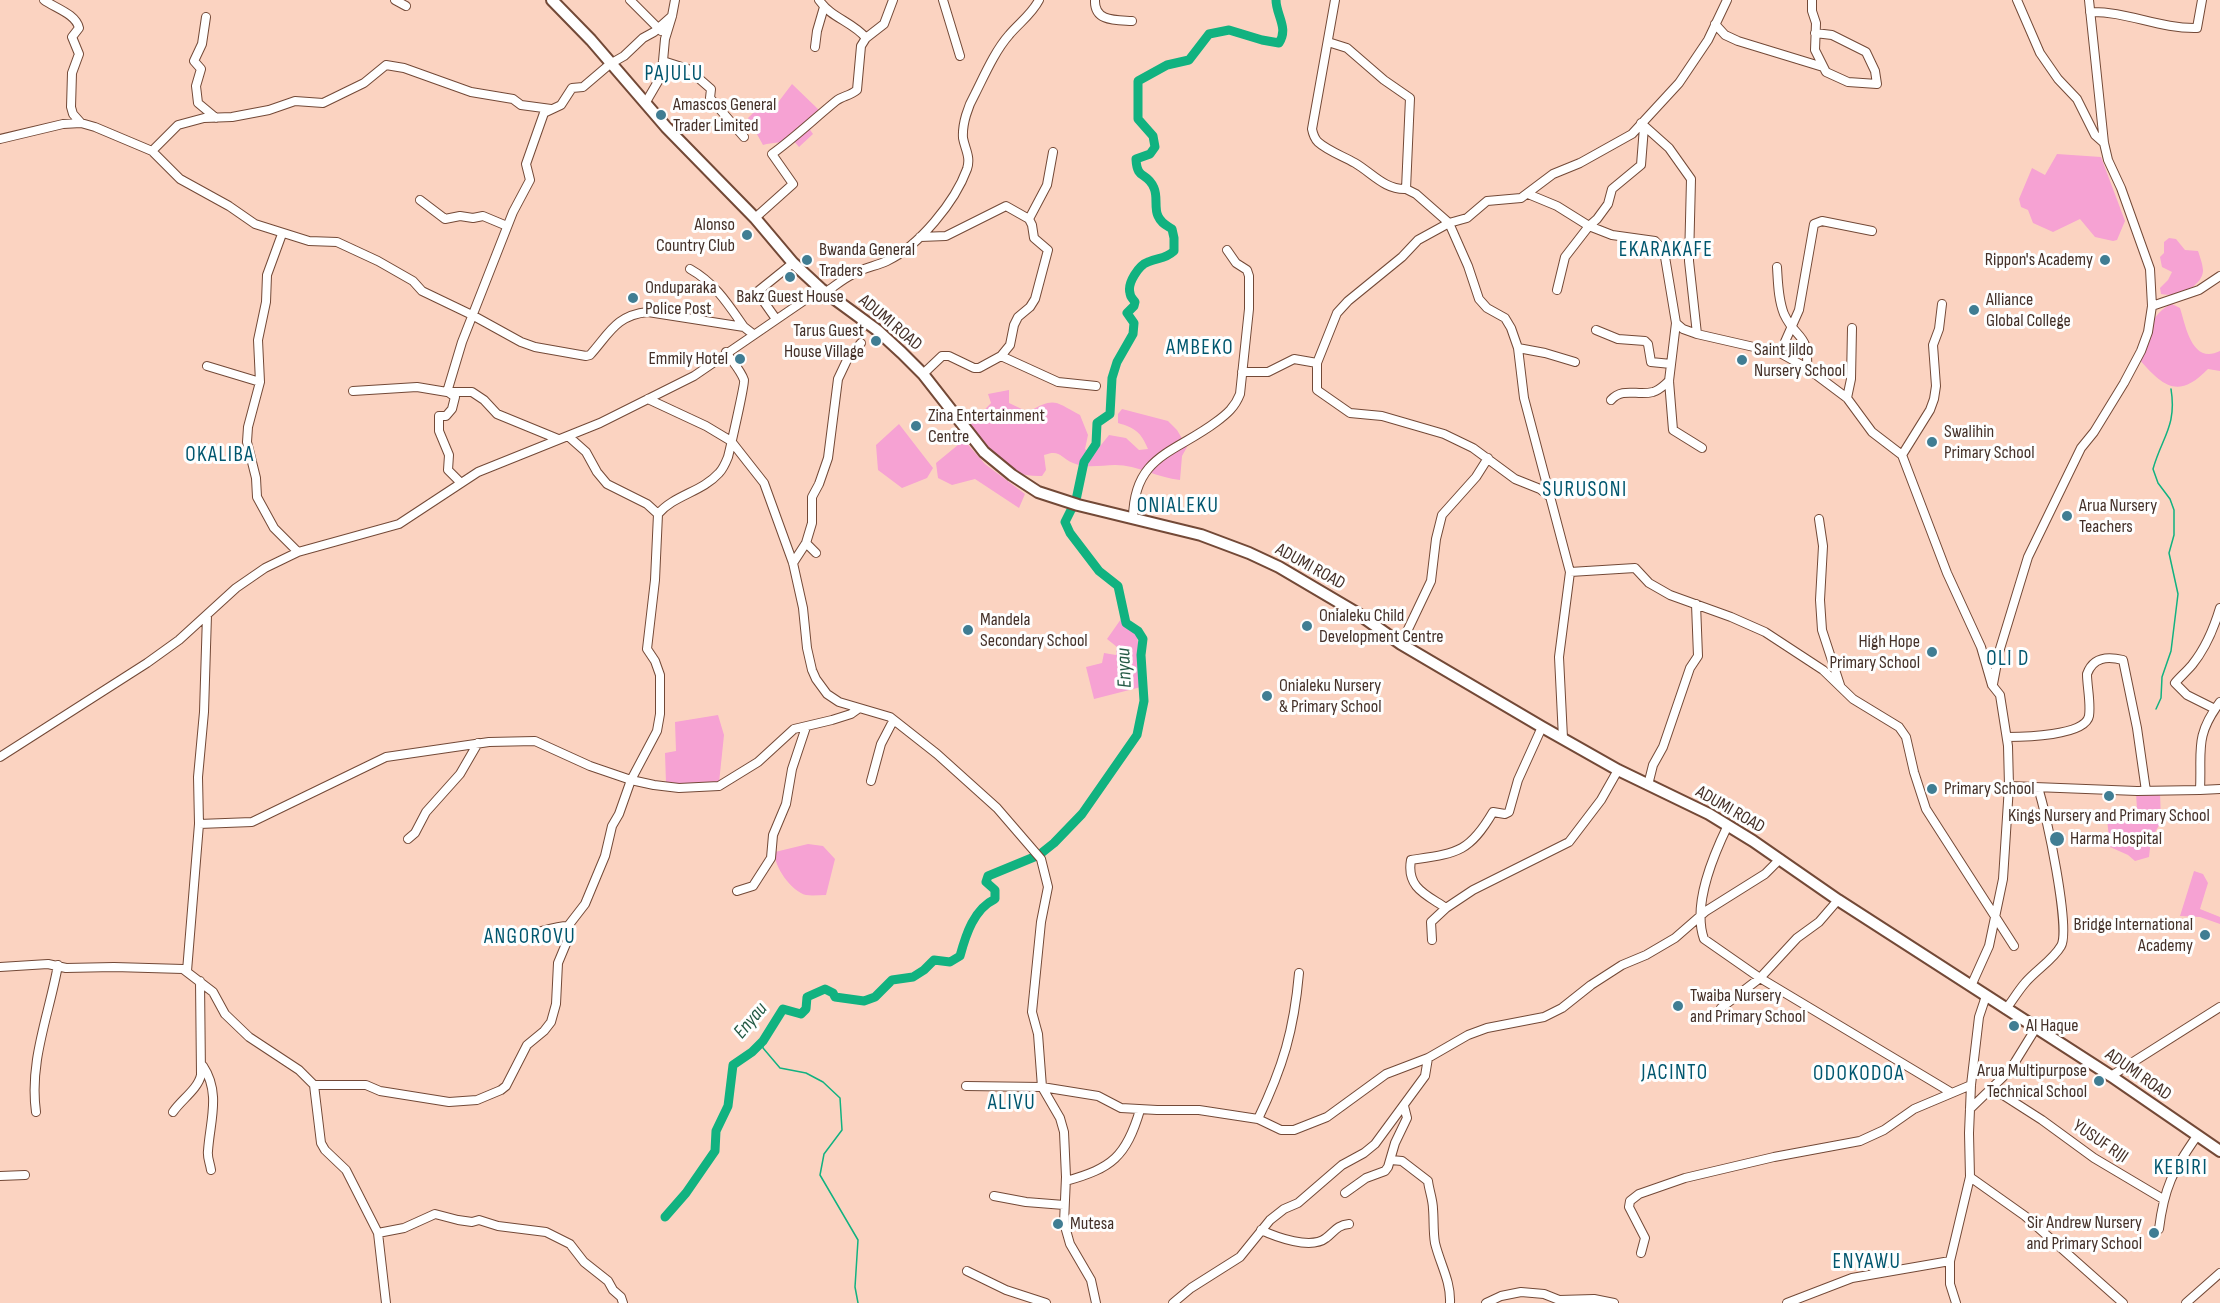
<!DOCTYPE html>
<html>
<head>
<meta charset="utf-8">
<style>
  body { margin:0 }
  canvas { display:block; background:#fbd3c1 }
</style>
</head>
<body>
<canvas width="2220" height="1303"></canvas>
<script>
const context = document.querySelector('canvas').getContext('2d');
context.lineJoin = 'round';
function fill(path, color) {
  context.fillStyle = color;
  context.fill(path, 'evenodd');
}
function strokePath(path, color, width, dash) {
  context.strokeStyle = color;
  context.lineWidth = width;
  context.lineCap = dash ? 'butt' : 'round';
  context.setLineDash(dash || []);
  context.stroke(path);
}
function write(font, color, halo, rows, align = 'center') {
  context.font = font + ' "Sofia Sans Condensed",sans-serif';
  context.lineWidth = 6;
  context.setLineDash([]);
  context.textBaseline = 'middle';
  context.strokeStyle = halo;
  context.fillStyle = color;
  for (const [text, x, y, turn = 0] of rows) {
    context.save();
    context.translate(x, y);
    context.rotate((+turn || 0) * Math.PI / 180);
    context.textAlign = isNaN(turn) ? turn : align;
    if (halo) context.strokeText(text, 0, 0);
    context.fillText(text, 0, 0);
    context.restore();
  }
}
fill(new Path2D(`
  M792,84l27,26 -13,14 7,10 -14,13 -6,-7c-11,3 -20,2 -30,5l-15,-27 11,-11 14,2z
  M2057,154l44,3 24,64 -8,19 -4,1 -18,-4 -15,-18 -27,13 -20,-9 -5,-13 -7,-3 -2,-8 13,-31 13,7z
  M2169,238l7,1 9,11 13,1c2,6 5,14 5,20 -1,16 -27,27 -42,23l-1,-6 8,-8 4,-8 -10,-5 -2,-10 4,-4v-11z
  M2172,304l8,4c6,19 12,57 40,43v20l-12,-2c-31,32 -46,16 -70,-11 8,-20 13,-46 34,-54z
  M1009,390v13l19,9c27,-15 26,-11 52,3l8,20 -3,14 8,6 16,-20 17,3 13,12 9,-1c-7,-17 -13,-21 -30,-26v-9l4,-5 46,12 9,9 10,17 -5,9 -2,24c-22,-2 -42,-15 -65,-15 -13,0 -29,4 -42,-2 -13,-6 -13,-14 -29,-8l2,15 -4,6c-41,1 -50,-21 -72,-51l21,-22 -3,-9z
  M899,424l34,44 -6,10 -25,10 -24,-18 -2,-25z
  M964,440l21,24 40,30 -6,14 -44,-29 -23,6 -14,-7 -2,-15z
  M1121,619c4,4 11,9 15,14 3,5 4,44 5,54l-47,12 -8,-32 16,-4 2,-10 12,2 1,-8 -10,-8z
  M718,715l6,20 -5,48h-53l-1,-30 11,-2 -1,-29z
  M2160,792l1,30 -10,17 -2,18 -14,4 -7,-6 -18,-8 -4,-37 31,-1 -1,-16z
  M808,844l15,2 12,13 -9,36c-7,0 -14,1 -20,0 -14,-3 -33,-29 -31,-43z
  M2194,871l9,3 5,9 -8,26 20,8v7l-20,-7 -20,-1z`), '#f6a2d3');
strokePath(new Path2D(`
  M2156,709l5,-11 1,-21 9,-26 7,-57 -9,-41 5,-18v-25l-4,-11 -12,-16 -5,-14c9,-32 24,-43 18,-80
  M763,1041v7l17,20 26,5 17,9 17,16 2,32 -18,24 -4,21 38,65 -3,47 3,16`), '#11b280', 1.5);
strokePath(new Path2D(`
  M665,1217l21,-24 29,-42 1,-20 12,-25 5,-41 19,-13 11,-11 20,-32 18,5 5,-5 1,-12 18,-8 8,4 2,4 29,4 11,-4 17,-17 21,-3 11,-7 10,-10 16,2 10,-6c6,-22 14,-47 35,-57v-9l-9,-8 2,-6 51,-21 15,-12 28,-29 55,-79 7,-34 -3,-46 2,-16 -5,-8 -12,-8 -8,-37 -19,-15 -29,-38 -5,-11 11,-22 8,-38 12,-18 1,-21 13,-9 2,-36 5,-16 16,-28 1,-11 -7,-10 7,-7 1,-4c-2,-3 -5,-5 -5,-9 -3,-10 9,-28 18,-31 11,-5 16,-2 26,-11v-13l-2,-9c-6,-4 -11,-6 -14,-13 -4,-8 0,-19 -4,-28 -7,-17 -17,-7 -18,-29l14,-5 5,-7 -2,-11 -15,-17v-38l29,-16 22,-5 20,-26 20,-4 33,10 17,3c10,-15 -3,-28 -3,-43`), '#11b280', 9);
const minor = new Path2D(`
  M44,0c11,8 32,14 35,28l-7,9 7,17 -7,19 -1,34 2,7 8,9
  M395,0l11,6
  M630,0l31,31
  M819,0c12,18 34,22 47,38
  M943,0l17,56
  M1095,0c-1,22 21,20 37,21
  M1335,0l-23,129c1,5 2,9 6,13 10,9 25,14 37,21 17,10 30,27 51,26
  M1812,0v11l4,12 -1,27 11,22 22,10 29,2 -2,-13 -9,-19 -34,-17 -17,-2
  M2017,0l23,53 18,26 19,20 18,36 9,8
  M2090,12c36,-1 70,17 107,16l5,-28
  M206,17l-4,27 -8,17 7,8 -5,17 2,17 18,15
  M1715,24l10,11 13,6 85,26
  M1328,42l19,6 37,32 26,18 -4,91 10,5 33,29 18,-5 20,-17 34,-3 32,-24 27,-11 52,-29 47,-51 29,-43 19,-40
  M815,47l2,-16 7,-24
  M663,61l25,8 23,20 -1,9 34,39
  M646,102l14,-24 3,-17 2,-22 7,-23 3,-16
  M1641,123l28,25 22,31 -2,82 8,73
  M0,139l63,-15 18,-1 14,4 57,24 28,28 49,27 26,18 54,17 28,1 41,19 35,20 9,10 50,24 49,27 14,5 51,9 4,-1c19,-21 26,-40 58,-43l96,15 9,7
  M152,151l26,-26 26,-7 28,-1 37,-7 26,-9 28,2 41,-20 22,-18 18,3 67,24 42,7 8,6 30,4
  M1528,194l29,12 32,20 8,-7 11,-15 4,-15 29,-24 3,-38
  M420,200l25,19 15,-3 13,2 10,-2 24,10
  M755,218l38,-34 -21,-30c22,-16 42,-35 64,-53 6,-5 14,-5 21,-11l4,-44 5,-8 18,-14 9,-24
  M282,234l-15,41 -1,27 -8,38 2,42 -12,45 -1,15 9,36 1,19 17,31 24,24
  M920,237l26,-1 60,-30 23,13
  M1777,267c1,15 1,32 7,47 12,26 25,18 23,54
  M690,269c25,14 38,35 54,58
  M1557,290l8,-33 24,-31 23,9 43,6 9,10 12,72 7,6 14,5 83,19 27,15 40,30 25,34 30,23 45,118 34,74 11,38 8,10 8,51 1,40 -6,93 -14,67 -18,40
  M826,292c9,-6 17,-13 27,-18 10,-6 23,-8 34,-13 32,-15 68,-59 80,-92 4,-12 -2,-20 -4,-31 -1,-14 5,-32 12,-44 10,-20 20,-43 34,-59 10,-12 23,-21 30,-35
  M2152,306l47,-16 21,-14
  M776,319l-19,-27 36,-29
  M1676,323l-7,58 4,49 29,18
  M1596,330l22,9 27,2 3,3 3,18 20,2
  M1518,348l27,5 30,9
  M1780,353l19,-43 15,-86 8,-3 50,10
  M1001,356l57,26 38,4
  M1317,363v27l33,23 32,3 62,18 29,14 42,31 25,10 9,7
  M207,366l53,16
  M1242,372h26l26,-13 23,4 20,-50 11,-12 54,-44 16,-17 31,-17 19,43 11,33 8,9 18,10 6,10 7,20 6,50 46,174
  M923,374l19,-18h7l25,12h5l22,-12 9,-11 4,-20 4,-8 12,-10 5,-8 13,-49 -14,-12 -2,-13 -3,-6 18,-34 6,-33
  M353,391l64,-4 30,5h25l12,8 13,14 61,25
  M447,392l15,-50 51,-130 17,-32 -4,-16 18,-51 17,-8 11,-17 11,-1 27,-23 14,-8 19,-18 11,-6 18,-16
  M448,392l7,5 -3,12 -6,7h-7v15l10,24 -1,15 12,12
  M1847,398l4,-19 1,-51
  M648,399l58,27 25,15 33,42 29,80 10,45 4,40 5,22 4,9 11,15 12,8 51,15 47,37 60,54 44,51 7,28 -7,35 -9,90 6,22 4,53 18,31 4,14 2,45 -2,46 6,21 21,36 5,23
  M1611,400c12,-13 26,-4 42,-8 7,-2 11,-7 16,-11
  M568,436l18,16 11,20 10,12 40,20 11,10
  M1902,455l28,-45 4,-11 2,-13 -3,-41 6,-16 3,-25
  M1133,518c1,-63 42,-65 83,-96 11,-8 19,-15 24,-28l9,-85v-33l-2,-6 -11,-7 -9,-13
  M1819,519l4,27 -3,54 2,30 18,55
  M806,543l10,10
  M793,563l13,-20 6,-20v-26l7,-13 9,-26 10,-79 9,-19 14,-17
  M1401,644l30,-63 5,-42 6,-24 34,-38 12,-19
  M1993,684l6,-32 29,-95 53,-109 13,-16 30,-49 17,-32 7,-19 4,-26 -2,-37 -29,-81 -13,-28 -4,-17 -15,-143
  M2220,702c-26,35 -18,48 -20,88l20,-1
  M2215,709l-28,-14 -12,-12c5,-6 11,-11 17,-18 13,-16 22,-37 28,-57
  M2007,737c16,0 78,-1 82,-21 2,-13 -2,-30 -2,-42 6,-17 20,-18 36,-14l14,68 9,63
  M1563,738l-4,-81 11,-85 65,-4 14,15 21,12 61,22 34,15 58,38 30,29 46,28 7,10 8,35 12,37 88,137
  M0,757l147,-94 32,-23 57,-52 29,-20 33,-16 101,-28 79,-52 122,-49 94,-47 127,-87
  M871,781l10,-37 12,-23
  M1648,785l5,-20 10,-18 27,-79 8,-12 -2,-52
  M2009,786l128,5 63,-1
  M199,824l53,-2 134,-65 103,-15 46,-1 55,25 41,14 23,5 25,3 40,-2 39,-24 36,-33 38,-9 19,-6 7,-5
  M1728,825c-15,31 -36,80 -24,114l56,39 192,115
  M408,839l7,-6 11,-21 34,-38 18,-31
  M737,891l16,-5 18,-28 2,-23 13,-31 6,-35 14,-42
  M1446,908c-19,-13 -40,-20 -35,-48 46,-7 58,-7 82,-48l12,2 4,-2 9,-32 24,-53
  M525,935c15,-2 28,-9 43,-9
  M1432,940l-1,-18 15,-14 27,-18 96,-48 32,-42 17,-30
  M0,967l48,-3 18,4 48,-1 69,2 30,23 12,22 24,23 50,33 15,15h52l14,6 69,11 28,-2 24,-10 5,-4 21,-41 17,-14 7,-9 5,-18 2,-41 10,-24v-13l17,-22 20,-48 7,-30 7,-12 12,-34 26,-49 3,-17v-39l-5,-14 -8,-12 8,-69 3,-66c16,-19 44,-22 61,-41 4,-4 7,-11 9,-16 2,-8 17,-73 16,-77 -3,-9 -12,-19 -18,-28
  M187,971l12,-147 -1,-47 6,-65 3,-97
  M1721,1008l39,-30 37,-40 22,-16 19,-22
  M2006,1009c7,-9 12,-18 19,-26 11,-13 28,-23 36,-37 10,-16 -15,-135 -23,-158
  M203,1066c18,27 7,55 5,85 -1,6 2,12 3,19
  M2111,1076l109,-69
  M314,1085l7,58 4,7 21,20 32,63 26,-5 31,-14 23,6 14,2 7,-2 19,6 48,6 24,12 14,18 24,19 5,9 8,7 2,6
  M966,1086l76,1 56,9 23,12 36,2h42l59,9 23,11h13l33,-13 59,-43 42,-16 40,-23 19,-7 57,-11 18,-9 29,-23 31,-20 24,-10 29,-17 31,-27 59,-37 15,-15
  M1992,1088l50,32 52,38 69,41
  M1970,1109l33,-32 12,-15 21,-34
  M36,1112c-7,-51 13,-97 22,-147
  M173,1112c8,-12 25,-23 28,-37l-1,-94
  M1258,1119c25,-52 36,-89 41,-146
  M1391,1160l11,1 26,20c1,9 5,19 5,28 1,11 0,22 2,34 5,21 16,38 15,60
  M0,1176l25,-1
  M1970,1177l55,39 98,87
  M1066,1181c46,-13 60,-24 74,-71
  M1345,1193l21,-15 19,-7 3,-4 7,-24 12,-25 -3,-12
  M994,1196l32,6 38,3
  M2159,1229c5,-41 14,-59 38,-93
  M1261,1230c15,7 50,20 65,8 8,-6 11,-13 23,-14
  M378,1233l8,70
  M1641,1253l4,-15 -16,-31 1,-6 9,-7 46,-16 89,-21 86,-16 24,-11 30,-21 57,-24
  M967,1271l39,19 40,13
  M1173,1303l18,-15 49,-31 30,-37 14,-11 14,-6 44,-38 22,-12 11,-9 50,-68 3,-18
  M1486,1303l15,-7 20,-4 23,2 15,6 35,-1 20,4
  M1787,1303l65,-25 98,-17
  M1956,1303l-6,-19v-23l20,-84 -1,-44 2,-48 8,-68 7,-21
  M2186,1303l34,-30`);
const major = new Path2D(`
  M552,0l39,40 75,87 89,91 38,45 28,26 56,41 25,23 21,21 61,78 28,23 26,17 40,13 123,30 48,18 30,14 78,46 44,31 141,83 76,43 91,44 44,27 85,59 273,176 109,75`);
strokePath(minor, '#734937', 10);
strokePath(major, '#734937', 14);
strokePath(minor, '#fff', 8);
strokePath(major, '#fff', 10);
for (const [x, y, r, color] of [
  [661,115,6,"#407d93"],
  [747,235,6,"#407d93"],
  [807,260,6,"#407d93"],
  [2105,260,6,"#407d93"],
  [790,277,6,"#407d93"],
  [633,298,6,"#407d93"],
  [1974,310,6,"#407d93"],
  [876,341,6,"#407d93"],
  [740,359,6,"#407d93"],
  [1742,360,6,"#407d93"],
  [916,426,6,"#407d93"],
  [1932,442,6,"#407d93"],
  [2067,516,6,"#407d93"],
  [1307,626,6,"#407d93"],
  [968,630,6,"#407d93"],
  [1932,652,6,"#407d93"],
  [1267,696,6,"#407d93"],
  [1932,789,6,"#407d93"],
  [2109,796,6,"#407d93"],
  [2057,839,8,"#407d93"],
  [2205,935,6,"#407d93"],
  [1678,1006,6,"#407d93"],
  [2014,1026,6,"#407d93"],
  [2099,1081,6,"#407d93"],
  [1058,1224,6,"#407d93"],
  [2154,1233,6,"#407d93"]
]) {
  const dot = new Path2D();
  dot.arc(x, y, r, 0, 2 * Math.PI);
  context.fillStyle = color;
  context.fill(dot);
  strokePath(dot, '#fefefe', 2);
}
write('18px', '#443028', '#fefefe', [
  ["Amascos General",673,105],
  ["Trader Limited",673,126],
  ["Alonso",735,225,"right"],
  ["Country Club",735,246,"right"],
  ["Bwanda General",819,250],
  ["Traders",819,271],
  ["Rippon's Academy",2093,260,"right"],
  ["Onduparaka",645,288],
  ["Police Post",645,309],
  ["Bakz Guest House",790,297,"center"],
  ["Alliance",1986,300],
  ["Global College",1986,321],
  ["Tarus Guest",864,331,"right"],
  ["House Village",864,352,"right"],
  ["Saint Jildo",1754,350],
  ["Nursery School",1754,371],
  ["Emmily Hotel",728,359,"right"],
  ["Zina Entertainment",928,416],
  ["Centre",928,437],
  ["Swalihin",1944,432],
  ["Primary School",1944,453],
  ["Arua Nursery",2079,506],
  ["Teachers",2079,527],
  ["Onialeku Child",1319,616],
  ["Development Centre",1319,637],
  ["Mandela",980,620],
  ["Secondary School",980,641],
  ["High Hope",1920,642,"right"],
  ["Primary School",1920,663,"right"],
  ["Onialeku Nursery",1279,686],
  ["& Primary School",1279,707],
  ["Primary School",1944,789],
  ["Kings Nursery and Primary School",2109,816,"center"],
  ["Harma Hospital",2070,839],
  ["Bridge International",2193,925,"right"],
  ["Academy",2193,946,"right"],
  ["Twaiba Nursery",1690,996],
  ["and Primary School",1690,1017],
  ["Al Haque",2026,1026],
  ["Arua Multipurpose",2087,1071,"right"],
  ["Technical School",2087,1092,"right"],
  ["Sir Andrew Nursery",2142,1223,"right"],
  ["and Primary School",2142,1244,"right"],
  ["Mutesa",1070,1224]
], 'left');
write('18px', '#443028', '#fefefe', [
  ["ADUMI ROAD",890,323,40],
  ["ADUMI ROAD",1310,567,29],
  ["ADUMI ROAD",1730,810,30],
  ["ADUMI ROAD",2138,1075,35],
  ["YUSUF RIJI",2100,1142,34]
]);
write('italic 20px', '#225843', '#fefefe', [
  ["Enyau",1125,668,-92],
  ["Enyau",751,1021,-50]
]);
context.letterSpacing = '1.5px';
write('21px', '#00566e', '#fefefe', [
  ["PAJULU",674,75],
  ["EKARAKAFE",1666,251],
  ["AMBEKO",1200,349],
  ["OKALIBA",220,456],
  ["SURUSONI",1585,491],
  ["ONIALEKU",1178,507],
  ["OLI D",2008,660],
  ["ANGOROVU",530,938],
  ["JACINTO",1675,1074],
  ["ODOKODOA",1859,1075],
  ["ALIVU",1012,1104],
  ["KEBIRI",2181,1169],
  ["ENYAWU",1867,1263]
]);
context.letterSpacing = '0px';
</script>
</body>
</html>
